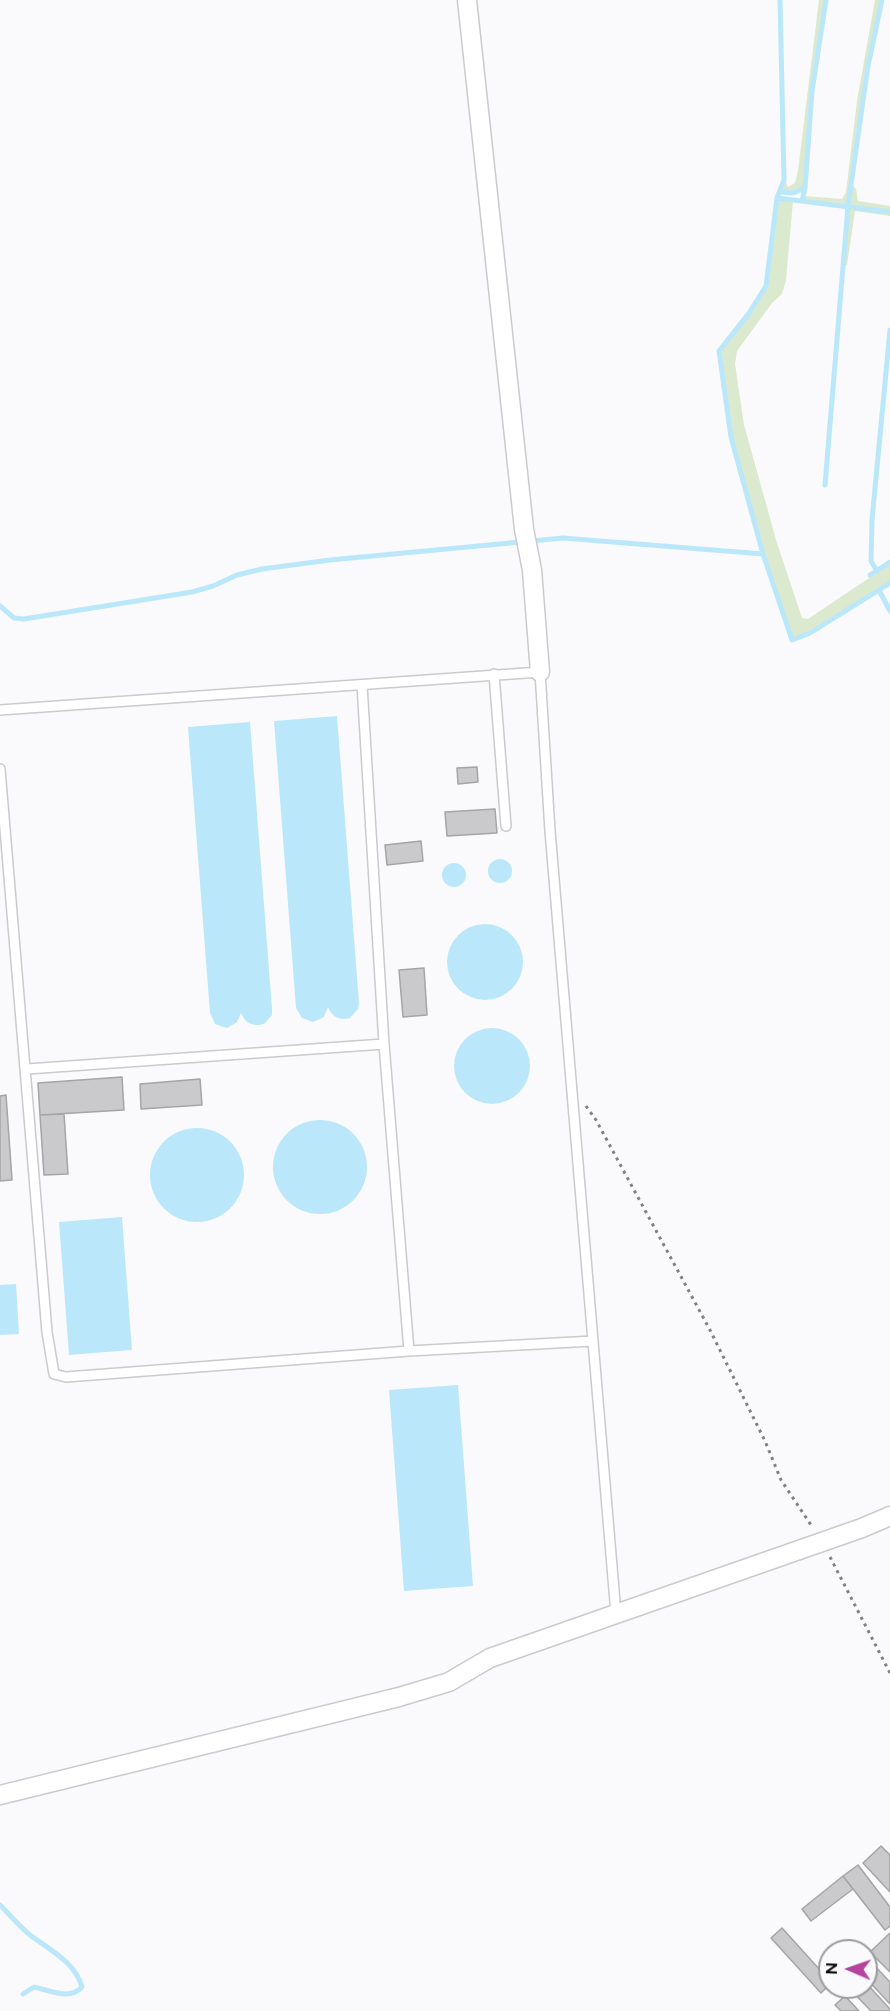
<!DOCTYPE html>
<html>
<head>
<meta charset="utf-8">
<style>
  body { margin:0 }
  #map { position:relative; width:890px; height:2011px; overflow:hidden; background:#faf9fc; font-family:Figtree,sans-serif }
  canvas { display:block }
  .north { position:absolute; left:818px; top:1939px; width:60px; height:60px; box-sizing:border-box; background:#faf9fc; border:2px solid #9b9a9c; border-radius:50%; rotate:272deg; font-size:16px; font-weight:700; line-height:24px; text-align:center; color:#0c0b0c }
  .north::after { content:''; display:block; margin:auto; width:21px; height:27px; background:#b6449f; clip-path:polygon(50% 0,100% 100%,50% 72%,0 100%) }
</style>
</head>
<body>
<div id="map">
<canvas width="890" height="2011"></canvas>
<div class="north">N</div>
</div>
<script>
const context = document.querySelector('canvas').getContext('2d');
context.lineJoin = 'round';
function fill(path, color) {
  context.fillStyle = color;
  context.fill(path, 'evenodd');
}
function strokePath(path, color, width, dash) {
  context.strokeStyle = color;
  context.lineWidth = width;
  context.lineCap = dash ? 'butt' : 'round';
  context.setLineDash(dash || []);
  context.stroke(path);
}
fill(new Path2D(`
  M819,0h5l-14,90 -6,97 -12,4 -9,-1 2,-10 3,7 7,-4 3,-12z
  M875,0h6l-14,66 -20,139 -43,-5v-4l38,3 4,-7 11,-91z
  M852,185l4,4 2,12 32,5v5l-41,-6z
  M778,199l15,2 -7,79 -4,14 -10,9 -35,48 -2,13 9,61 33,118 25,75 6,1 82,-55v17l-81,50 -16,7 -28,-85 -33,-116 -12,-78c1,-17 19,-31 29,-44 7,-9 13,-18 18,-28z
  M849,208l41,5v3l-35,-5 -8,54 -3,1z`), '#dbe9cf');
fill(new Path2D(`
  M337,716l22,287 -1,6 -8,9c-10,3 -18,-1 -22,-11l-4,10 -11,5 -11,-4 -6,-10 -22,-287z
  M250,722l22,287v6l-8,9c-11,3 -19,-1 -23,-11l-4,9 -10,6 -12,-4 -5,-11 -22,-286z
  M488 871a12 12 0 1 1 24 0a12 12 0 1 1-24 0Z
  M442 875a12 12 0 1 1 24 0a12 12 0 1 1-24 0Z
  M447 962a38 38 0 1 1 76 0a38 38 0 1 1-76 0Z
  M454 1066a38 38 0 1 1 76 0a38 38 0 1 1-76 0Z
  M273 1167a47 47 0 1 1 94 0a47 47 0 1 1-94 0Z
  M150 1175a47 47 0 1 1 94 0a47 47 0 1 1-94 0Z
  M122,1217l10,133 -63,5 -10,-133z
  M16,1284l3,50 -19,1v-50z
  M458,1385l15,201 -69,5 -15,-201z`), '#bae8fa');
strokePath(new Path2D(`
  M780,0l4,180 -7,18 -11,88 -17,27 -30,38 12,86 32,117 29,86 18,-7 80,-50
  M780,192l13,1 12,-5
  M777,198l113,14
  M802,201l3,-13 7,-97 14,-91
  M825,485l23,-279 20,-140 14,-66
  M877,571l-6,-10 1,-41 18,-190
  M870,575l20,-13
  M879,590l11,21
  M0,606l14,12 10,1 168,-27 21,-6 24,-11 25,-6 68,-9 233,-22 200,16
  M0,1905c10,10 19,21 30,30 20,15 45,27 52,52 -13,14 -32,3 -48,0l-11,7`), '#bae8fa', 5);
const building = new Path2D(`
  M477,767l1,15 -20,2 -1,-16z
  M495,809l2,24 -50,3 -2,-24z
  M421,841l2,20 -36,4 -2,-20z
  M424,968l3,47 -24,2 -4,-47z
  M122,1077l2,33 -84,5 -2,-32z
  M200,1079l2,26 -61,4 -1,-25z
  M6,1095l6,85 -12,1v-85z
  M64,1114l4,60 -24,1 -4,-60z
  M881,1846l9,9v37l-27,-29z
  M858,1865l32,42v19l-5,4 -42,-54z
  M843,1876l10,13 -42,32 -9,-12z
  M782,1928l48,53v3l-9,9 -50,-55z
  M890,1933v39l-20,-20z
  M869,1960l21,22v22l-24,-26v-16z
  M866,1983l24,26v2h-19l-23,-24h18z
  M845,1996l14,15h-18l-6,-6z`);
fill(building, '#cac9cc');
strokePath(building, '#a5a4a6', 1.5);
const lane = new Path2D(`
  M494,674l12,152
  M362,685l22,359 25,307
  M0,710l540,-38 10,159 66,783
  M0,769l47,563 7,42 12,3 343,-26 184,-10
  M27,1069l357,-25`);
const street = new Path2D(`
  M467,0l57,529 8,41 8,102
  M0,1795l399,-98 50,-15 41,-24 372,-130 28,-12`);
strokePath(lane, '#cbcacd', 12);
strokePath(street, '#cbcacd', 21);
strokePath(new Path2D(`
  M586,1106l10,14 114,210 55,111 16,39 32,48
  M830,1557l60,116`), '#818082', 3, [3, 4.5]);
strokePath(lane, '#fff', 9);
strokePath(street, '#fff', 18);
</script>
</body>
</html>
